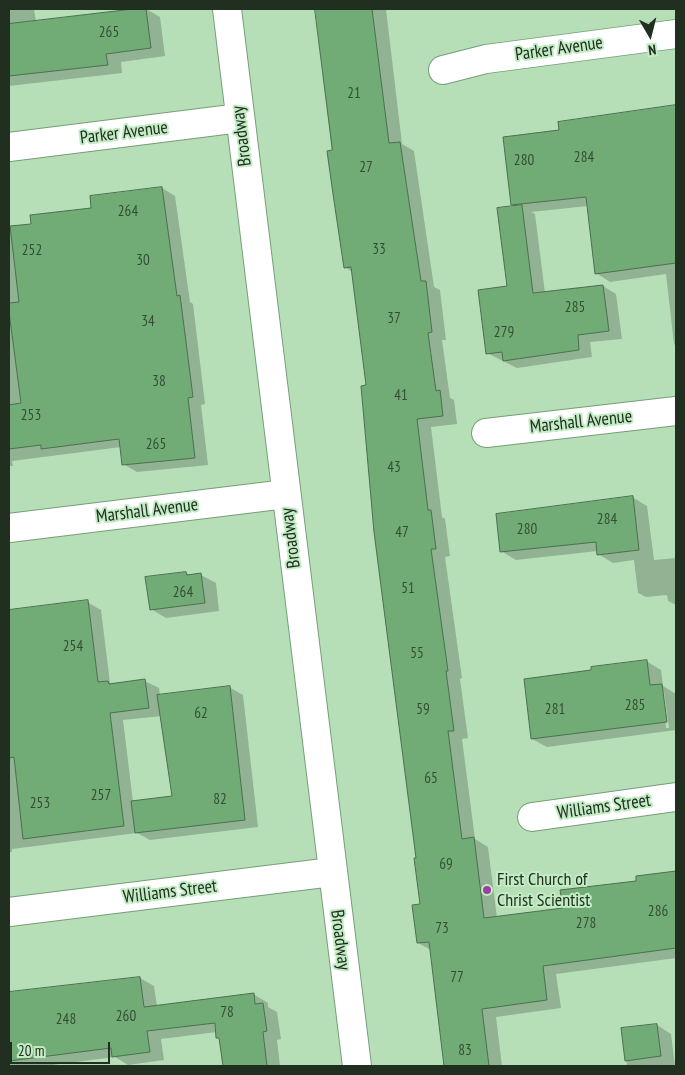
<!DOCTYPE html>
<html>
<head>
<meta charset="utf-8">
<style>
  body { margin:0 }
  #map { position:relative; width:685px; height:1075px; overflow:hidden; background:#b6dfb8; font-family:"PT Sans Narrow",sans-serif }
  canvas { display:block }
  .frame { position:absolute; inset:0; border:10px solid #202f20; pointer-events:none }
  .north { position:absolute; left:625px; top:10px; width:50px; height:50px; -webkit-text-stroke:4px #c3ecc5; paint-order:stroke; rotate:172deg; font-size:14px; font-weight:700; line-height:20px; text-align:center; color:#202f20 }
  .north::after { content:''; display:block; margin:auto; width:18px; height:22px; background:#202f20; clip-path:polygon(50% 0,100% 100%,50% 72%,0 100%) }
  .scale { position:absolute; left:10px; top:1042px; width:100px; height:22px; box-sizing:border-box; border:2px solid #202f20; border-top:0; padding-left:6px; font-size:15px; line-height:18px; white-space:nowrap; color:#202f20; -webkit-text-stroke:4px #c3ecc5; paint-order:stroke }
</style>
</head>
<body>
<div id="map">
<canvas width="685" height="1075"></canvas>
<div class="frame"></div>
<div class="north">N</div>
<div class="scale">20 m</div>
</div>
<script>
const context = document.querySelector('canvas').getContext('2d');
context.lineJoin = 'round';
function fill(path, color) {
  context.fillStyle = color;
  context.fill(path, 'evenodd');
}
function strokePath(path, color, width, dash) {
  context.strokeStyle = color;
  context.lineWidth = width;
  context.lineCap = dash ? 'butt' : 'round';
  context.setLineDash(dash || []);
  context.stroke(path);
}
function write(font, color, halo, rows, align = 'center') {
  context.font = font + ' "PT Sans Narrow",sans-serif';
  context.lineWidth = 4;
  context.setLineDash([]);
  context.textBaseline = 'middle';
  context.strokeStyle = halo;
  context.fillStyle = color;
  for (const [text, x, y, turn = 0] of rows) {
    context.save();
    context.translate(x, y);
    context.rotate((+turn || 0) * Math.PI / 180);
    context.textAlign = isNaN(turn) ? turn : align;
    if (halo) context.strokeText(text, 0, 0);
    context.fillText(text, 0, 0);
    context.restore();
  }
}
fill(new Path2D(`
  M9,9h25l2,13 110,-13 14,8 5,39 -44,6 1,11 -113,13z
  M316,9h70l16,135 12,7 20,136 6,3 6,50h-4l8,58 4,2 3,24 -26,3 11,90 3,2 5,37 -5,1 17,121 -2,1 8,59 -6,1 13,100 13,8 9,71 67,-9 74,-27 -1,-5 39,-5v86l-120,16 5,34 -65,9 6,49h-57l-14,-116 -13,-7 4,-38 -4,-46 -51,-473 -15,-114 -7,-5z
  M676,107v239l-2,-2 -8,-70 -56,8 -14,-9 -8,-67 -57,6 4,2 10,79 58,-7 13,8 6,45 -32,3 2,15 -75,11 -30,-15 21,-66 8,-80 -3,-2 47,-74 -1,-8z
  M162,188l13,8 15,106 3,2 12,100 -4,1 7,60 -71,7 -14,-8 -2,-17 -109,14 1,5h-4v-239l23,-2z
  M632,497l15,9 7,54 22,-2v47l-8,-4 -1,-6 -21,2 -8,-4 -4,-33 -21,3 -15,-9v-3l-82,9 -15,-9z
  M186,573l5,3 10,-1 15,8 3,28 -53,7 -15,-9z
  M87,602l14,8 9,73 35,-2 14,7 1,8 69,-9 14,8 15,132 -108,13 -13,-7 -125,16v3h-3v-232zM162,716l11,81 -40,5 -10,-82z
  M646,661l15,9 2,16 13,8v36l-129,17 -15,-8 61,-67zM662,692h2l5,36h-3z
  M140,978l14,8 3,20 96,-12 15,9v4l9,5 4,27 -4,1 3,26h-56l-3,-27 -4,-2v-5l-56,7 3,21 -36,5 -13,-8 -71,9h-35v-73z
  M657,1025l14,9 4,32h-48l-4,-36z`), '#0003');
const building = new Path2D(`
  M133,9h13l5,39 -45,6 2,11 -99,11v-52z
  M315,9h57l17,134 11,-1 21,139h5l6,51 -4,1 8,58 4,-1 3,26 -26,3 11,91h3l5,39h-5l17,122h-2l8,60h-6l14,108 12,-2 10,81 79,-10 -3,-18 76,-9v-5l40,-5v77l-133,18 4,34 -65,9 7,57h-45l-15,-124 -12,1 -5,-38 8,-1 -6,-46h2l-42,-326 -13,-146 5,-1 -15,-118 -7,1 -11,-74 -6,-43 5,-1z
  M676,105v158l-81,11 -9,-77 -75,8 -8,-68 56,-7 -1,-8z
  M162,187l15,109 3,-1 13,102 -5,1 7,60 -73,7 -3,-26 -78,10v-4l-32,4v-44l12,-2 -12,-91v-9l10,-1 -9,-76 21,-2 -1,-9 61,-7 -1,-12z
  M522,205l11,88 70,-8 6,46 -31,4 1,15 -76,11 -1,-9 -16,2 -8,-64 29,-4 -10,-78z
  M633,496l6,54 -42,5 -1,-13 -96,10 -4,-38z
  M186,572l1,3 14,-2 4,30 -55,7 -5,-33z
  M88,600l10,82 10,-1 1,3 36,-5 4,29 -39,5 14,113 -101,13 -9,-82 -5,1v-148z
  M647,660l3,25 12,-1 5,38 -136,17 -7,-60 67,-9v-3z
  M230,686l15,134 -110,13 -4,-32 41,-5 -15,-101z
  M140,977l4,30 110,-14 1,11 8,-1 4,28 -4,1 4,34h-44l-4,-28h-3l-1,-15 -68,8 3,21 -38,5 -1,-9 -102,13v-69z
  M657,1024l4,32 -36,5 -4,-33z`);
fill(building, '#71ab75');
strokePath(building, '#4b704e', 1);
const street = new Path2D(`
  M227,9l130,1057
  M443,70l43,-11 190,-25
  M9,147l231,-29
  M486,433l190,-22
  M9,528l277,-34
  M532,817l144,-20
  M9,912l323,-40`);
strokePath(street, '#779d78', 30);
strokePath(street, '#fff', 28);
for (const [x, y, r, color] of [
  [487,890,5,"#9f3da4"]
]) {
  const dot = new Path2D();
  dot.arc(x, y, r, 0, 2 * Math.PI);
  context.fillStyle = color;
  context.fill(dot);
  strokePath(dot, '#c3ecc5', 2);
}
write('15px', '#344e35', null, [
  ["265",109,33],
  ["21",354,94],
  ["284",584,158],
  ["280",524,161],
  ["27",366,168],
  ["264",128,212],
  ["33",379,250],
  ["252",32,251],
  ["30",143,261],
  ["285",575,308],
  ["37",394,319],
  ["34",148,322],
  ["279",504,333],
  ["38",159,382],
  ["41",401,396],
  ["253",31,416],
  ["265",156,445],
  ["43",394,468],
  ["284",607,520],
  ["280",527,530],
  ["47",402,533],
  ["51",408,589],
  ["264",183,593],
  ["254",73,647],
  ["55",417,654],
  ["285",635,706],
  ["59",423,710],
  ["281",555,710],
  ["62",201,714],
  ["65",431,779],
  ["257",101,796],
  ["82",220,800],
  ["253",40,804],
  ["69",446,865],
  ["286",658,912],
  ["278",586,924],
  ["73",442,929],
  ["77",457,978],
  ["78",227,1013],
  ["260",126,1017],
  ["248",66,1020],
  ["83",465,1051]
]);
write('18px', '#202f20', '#c3ecc5', [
  ["Parker Avenue",559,49,-8],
  ["Parker Avenue",124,133,-7],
  ["Broadway",242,136,-97],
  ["Marshall Avenue",581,422,-6],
  ["Marshall Avenue",147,511,-7],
  ["Broadway",291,538,-97],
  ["Williams Street",604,807,-8],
  ["Williams Street",170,892,-7],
  ["Broadway",340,940,83]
]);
write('18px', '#202f20', '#c3ecc5', [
  ["First Church of",497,880],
  ["Christ Scientist",497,901]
], 'left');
</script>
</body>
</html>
